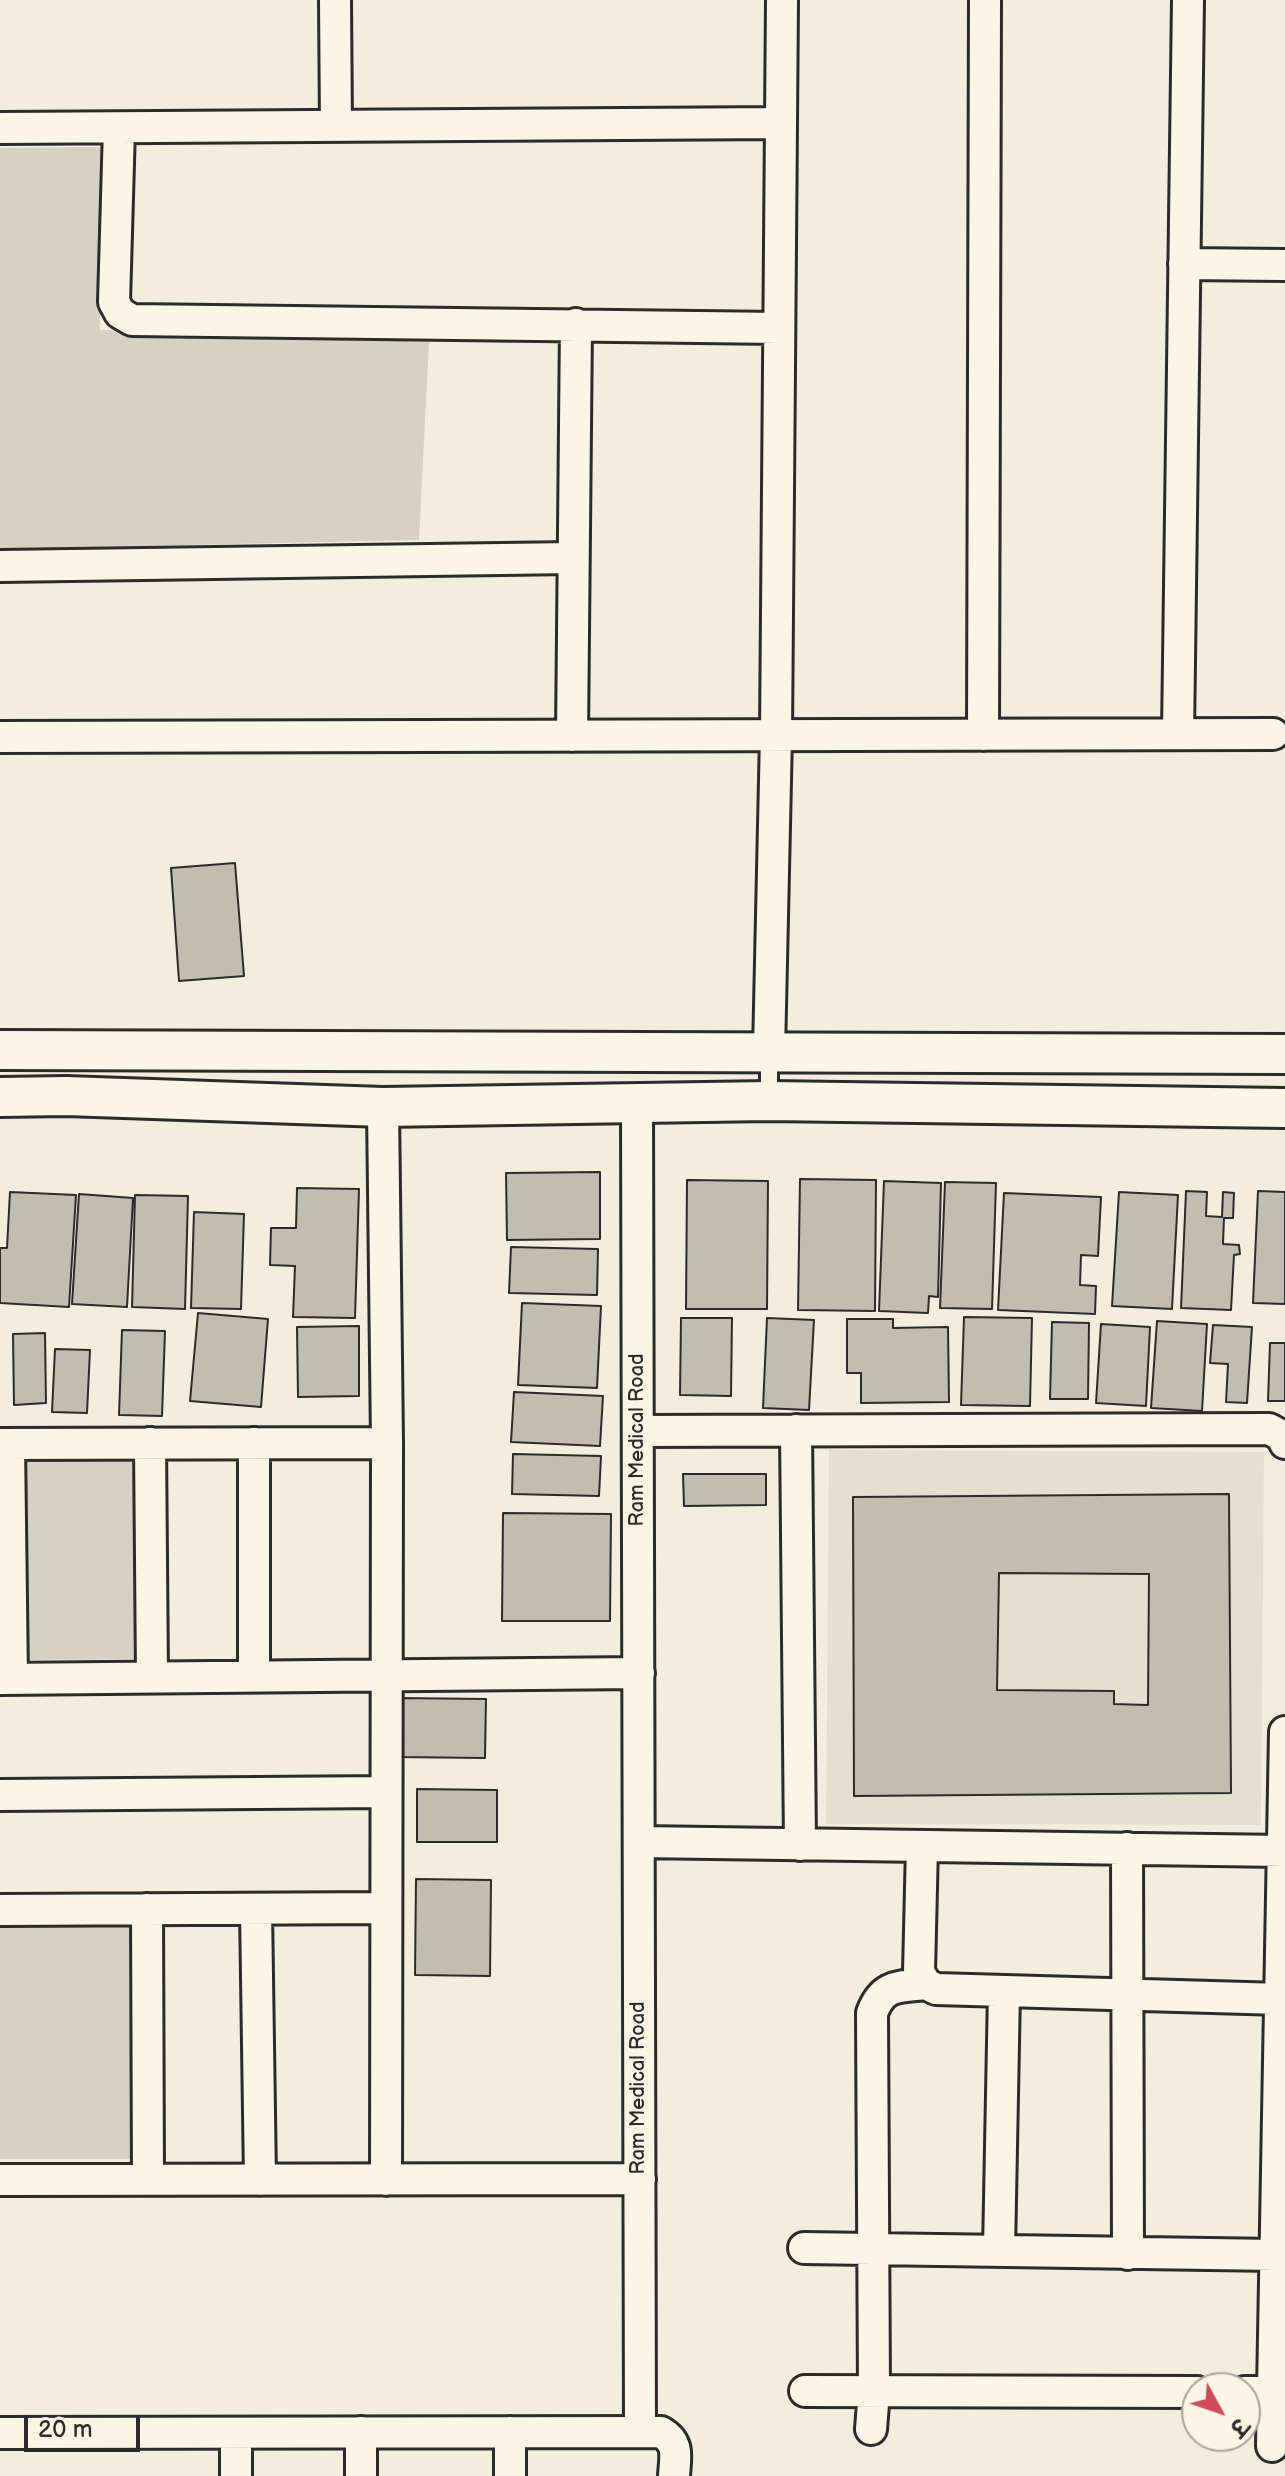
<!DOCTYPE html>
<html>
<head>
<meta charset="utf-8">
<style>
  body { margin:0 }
  #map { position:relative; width:1285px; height:2476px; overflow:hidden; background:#f4edde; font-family:"Balsamiq Sans","Playpen Sans Deva",sans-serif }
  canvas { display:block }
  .north { position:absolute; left:1181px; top:2372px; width:80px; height:80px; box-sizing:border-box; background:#fcf5e5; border:2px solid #a8a49b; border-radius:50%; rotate:130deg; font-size:22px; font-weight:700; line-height:32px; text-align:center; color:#2b2b2b }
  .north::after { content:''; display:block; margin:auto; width:28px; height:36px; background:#d1495b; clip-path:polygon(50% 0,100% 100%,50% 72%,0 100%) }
  .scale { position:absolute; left:24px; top:2416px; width:116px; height:36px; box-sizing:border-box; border:4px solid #2b2b2b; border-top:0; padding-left:10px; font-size:24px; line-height:28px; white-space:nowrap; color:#2b2b2b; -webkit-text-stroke:6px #fcf5e5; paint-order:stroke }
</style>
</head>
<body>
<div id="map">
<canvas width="1285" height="2476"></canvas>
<div class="north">उ</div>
<div class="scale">20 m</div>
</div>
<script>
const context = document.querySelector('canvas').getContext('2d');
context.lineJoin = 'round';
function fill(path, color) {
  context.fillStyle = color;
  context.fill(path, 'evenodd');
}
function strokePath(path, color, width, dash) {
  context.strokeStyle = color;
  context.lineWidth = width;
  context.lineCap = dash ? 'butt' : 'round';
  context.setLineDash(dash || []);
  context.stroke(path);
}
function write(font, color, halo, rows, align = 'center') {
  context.font = font + ' "Balsamiq Sans",sans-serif';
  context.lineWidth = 7;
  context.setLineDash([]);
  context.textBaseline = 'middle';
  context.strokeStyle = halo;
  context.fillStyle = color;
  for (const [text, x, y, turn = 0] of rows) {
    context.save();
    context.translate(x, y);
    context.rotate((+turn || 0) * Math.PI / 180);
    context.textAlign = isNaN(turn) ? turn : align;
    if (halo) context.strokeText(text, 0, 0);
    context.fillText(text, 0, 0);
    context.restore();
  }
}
fill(new Path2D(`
  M829,1450l435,2 -3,373 -435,-1z`), '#e5dfd0');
fill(new Path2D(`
  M101,147l-1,183 329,12 -10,198 -419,9v-401z
  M136,1458v201l-109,1 -1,-201z
  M0,1925h134l-1,234h-133z`), '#d6d1c4');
const building = new Path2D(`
  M235,863l9,113 -65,5 -8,-113z
  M600,1172v67l-93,1 -1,-67z
  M800,1179l76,1 -1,131 -77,-1z
  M687,1180l81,1 -1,128h-81z
  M884,1181l57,2 -3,114 -9,-1 -1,17 -49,-2z
  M945,1182l51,1 -4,126 -52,-1z
  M297,1188l62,1 -4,129 -62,-1 2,-51 -25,-1 1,-37h25z
  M1186,1191l21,1 -1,24 16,1 1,-25 11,1 -1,25h-9l-1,26 16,1 1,9 -6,1 -3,55 -50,-2z
  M1258,1191l27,1v112l-32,-1z
  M10,1192l66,3 -7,112 -69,-4v-55h7z
  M1119,1192l59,3 -6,114 -60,-3z
  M1004,1193l97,4 -3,59 -17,-1 -1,30 16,1 -1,28 -97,-4z
  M79,1194l54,4 -6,109 -55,-3z
  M135,1195l53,1 -3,113 -53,-2z
  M194,1212l50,2 -3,95 -50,-1z
  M511,1247l87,2 -1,46 -88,-2z
  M522,1303l79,3 -4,82 -79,-3z
  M198,1313l70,6 -7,88 -71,-6z
  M964,1317l68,1 -2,88 -69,-1z
  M681,1318h51l-1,78 -51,-1z
  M767,1318l47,2 -5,90 -46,-2z
  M847,1319h46v9l55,-1 1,75 -88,1v-30h-14z
  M1157,1321l50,3 -5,87 -51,-3z
  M1052,1322l37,1 -1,76h-38z
  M1101,1324l49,3 -4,79 -50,-3z
  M1213,1325l39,2 -5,76 -21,-1 2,-38 -18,-1z
  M359,1326v70l-61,1 -1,-70z
  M122,1330l43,1 -3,85 -43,-1z
  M45,1333l1,70 -32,2 -1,-71z
  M1270,1343h15v58h-17z
  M55,1349l35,1 -3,63 -35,-1z
  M514,1392l89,4 -3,50 -89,-4z
  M513,1454l88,2 -2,40 -87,-2z
  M683,1474h83v31l-82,1z
  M1229,1494l2,299 -377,3 -1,-299zM999,1573l150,1 -1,131 -34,-1v-13l-117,-1z
  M503,1513l108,1 -1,107h-108z
  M397,1698l89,1 -1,59 -89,-1z
  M417,1789l80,1v52h-80z
  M416,1879l75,1 -1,96 -75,-1z`);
fill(building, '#c2bdb1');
strokePath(building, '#2b2b2b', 2);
const service = new Path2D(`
  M769,1052v49`);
const minor = new Path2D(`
  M335,0l1,126
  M0,128l781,-5
  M119,128l-5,174 6,11 12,7 647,8
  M1184,264l101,1
  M0,566l573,-8
  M1178,734l10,-734
  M983,735l2,-735
  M572,736l4,-412
  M0,737l1273,-3
  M769,1052l7,-317 6,-735
  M637,1104l3,1328
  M383,1107l4,336 -1,737
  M796,1430l4,415
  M638,1431l631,-2 13,7 3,7
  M150,1443l2,234
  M0,1444l387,-1
  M9,1444l3,235
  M254,1676v-233
  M0,1679l639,-6
  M0,1795l386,-3
  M639,1842l646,9
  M922,1846l-3,126 7,12 10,5 345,10
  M1127,1848l1,406
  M147,1909l1,271
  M256,1909l4,271
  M0,1910l386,-2
  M0,2180l640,-1
  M804,2248l472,7
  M999,2251l5,-260
  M805,2391l392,1
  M1245,2392h29
  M871,2429l3,-38 -2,-378c11,-29 26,-26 54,-29
  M510,2432v44
  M0,2433l661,-1c19,11 14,25 13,44
  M1272,2446l13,-714
  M236,2476v-43
  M361,2476v-44`);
const tertiary = new Path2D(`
  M0,1050l1285,4
  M0,1097l66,-1 317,11 386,-6 516,7`);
strokePath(service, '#2b2b2b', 22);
strokePath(minor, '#2b2b2b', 36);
strokePath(tertiary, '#2b2b2b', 44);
strokePath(service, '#fcf5e5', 16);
strokePath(minor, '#fcf5e5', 30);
strokePath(tertiary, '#fcf5e5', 38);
write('20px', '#2b2b2b', '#fcf5e5', [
  ["Ram Medical Road",638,1440,-90],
  ["Ram Medical Road",639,2088,-90]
]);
</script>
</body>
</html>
